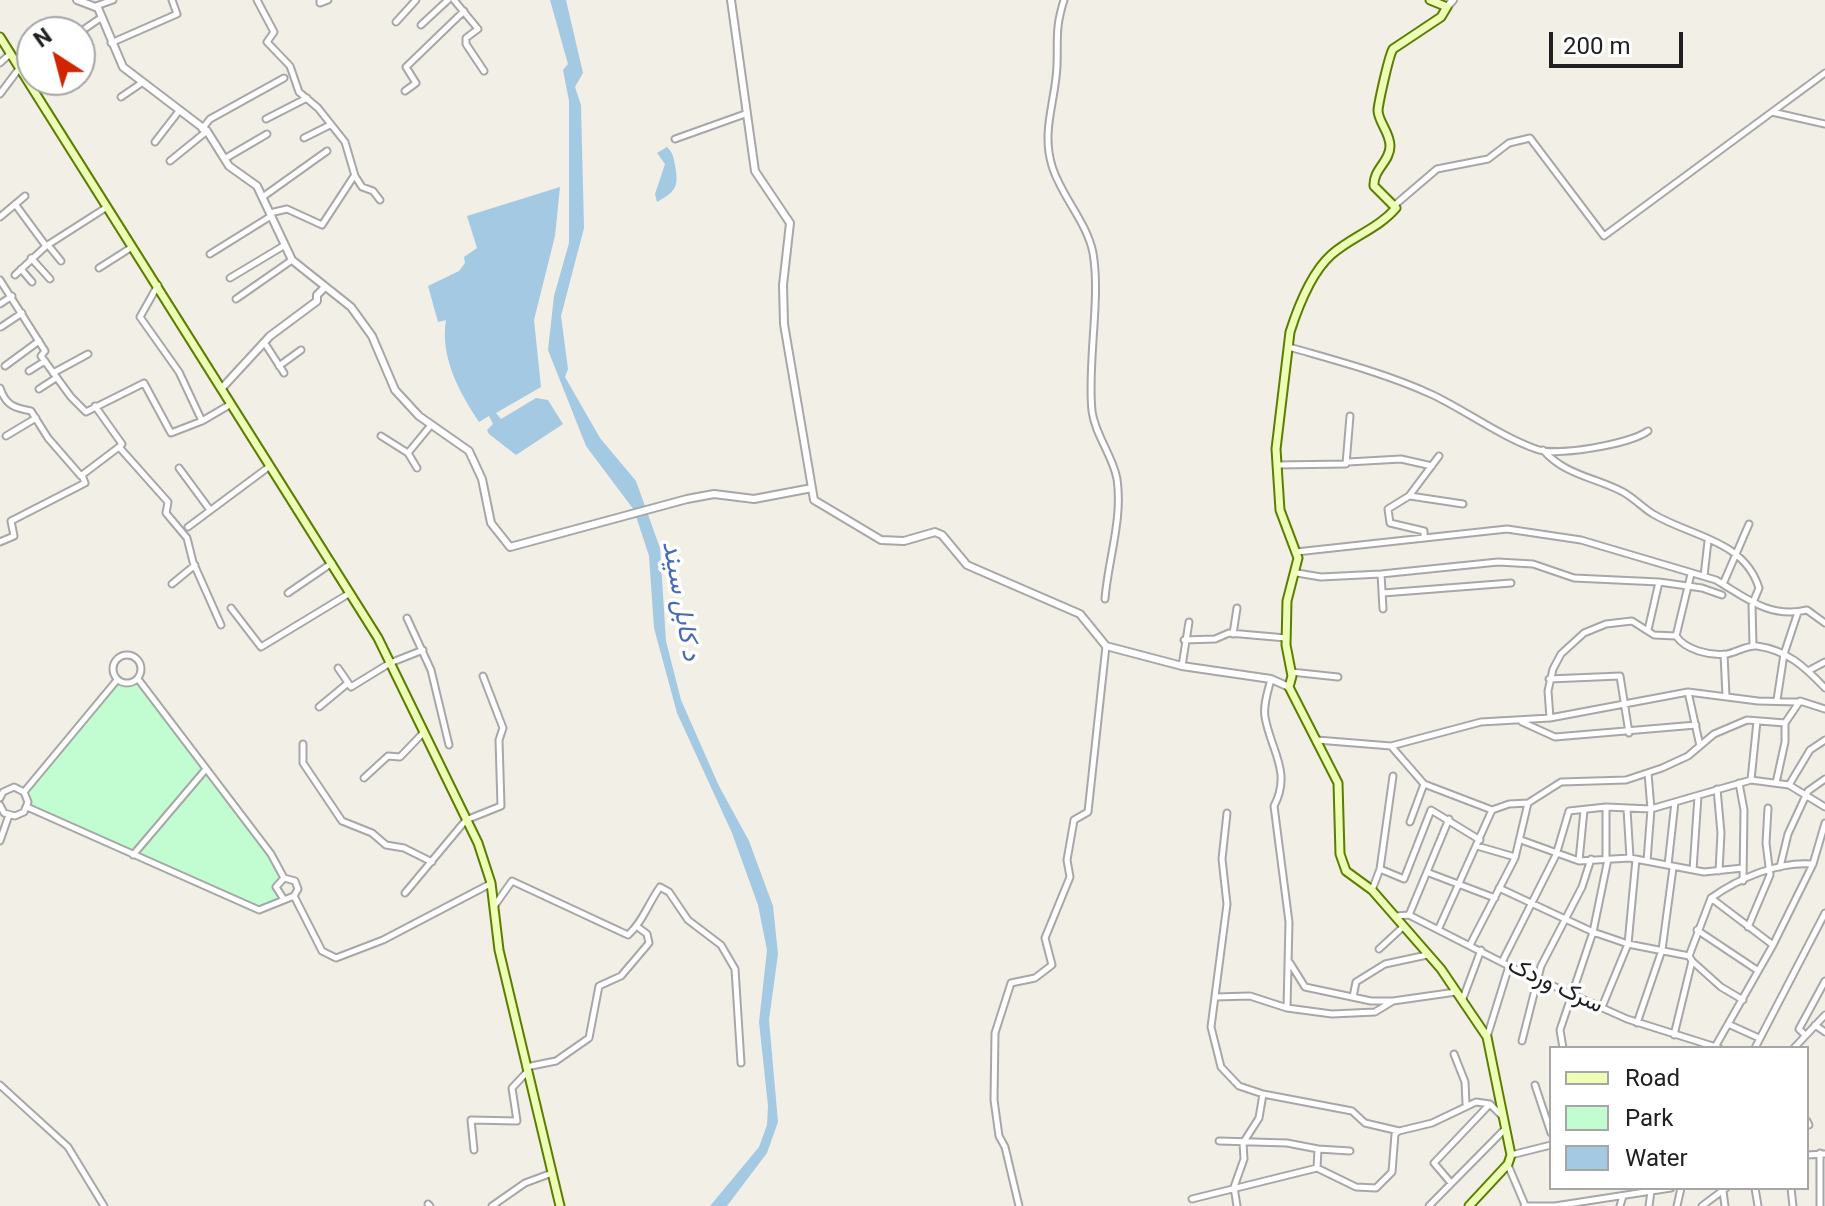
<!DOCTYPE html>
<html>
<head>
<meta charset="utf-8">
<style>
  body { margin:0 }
  #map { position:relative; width:1825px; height:1206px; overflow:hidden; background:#f1efe6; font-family:Roboto,sans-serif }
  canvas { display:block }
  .legend { position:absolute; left:1549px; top:1046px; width:260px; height:144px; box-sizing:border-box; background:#fff; border:2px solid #a6a6a6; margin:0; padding:10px 14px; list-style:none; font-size:24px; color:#202020 }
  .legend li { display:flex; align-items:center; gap:16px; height:40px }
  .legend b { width:40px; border:2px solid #a6a6a6 }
  .north { position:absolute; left:16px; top:16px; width:80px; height:80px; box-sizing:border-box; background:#fff; border:2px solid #a6a6a6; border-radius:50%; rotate:324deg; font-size:22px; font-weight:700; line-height:32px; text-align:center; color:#202020 }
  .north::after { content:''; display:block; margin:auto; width:28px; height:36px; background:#d02500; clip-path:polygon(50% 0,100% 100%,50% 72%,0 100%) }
  .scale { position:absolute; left:1549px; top:32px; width:134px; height:36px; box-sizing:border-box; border:4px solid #202020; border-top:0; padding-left:10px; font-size:24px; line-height:28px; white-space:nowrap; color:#202020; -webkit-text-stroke:6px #fff; paint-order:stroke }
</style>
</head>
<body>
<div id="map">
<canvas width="1825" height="1206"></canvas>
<ul class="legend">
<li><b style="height:10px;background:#eefeb7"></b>Road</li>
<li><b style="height:22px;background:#c1fdd0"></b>Park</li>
<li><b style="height:22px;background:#a4c9e2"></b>Water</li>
</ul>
<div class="north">N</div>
<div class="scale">200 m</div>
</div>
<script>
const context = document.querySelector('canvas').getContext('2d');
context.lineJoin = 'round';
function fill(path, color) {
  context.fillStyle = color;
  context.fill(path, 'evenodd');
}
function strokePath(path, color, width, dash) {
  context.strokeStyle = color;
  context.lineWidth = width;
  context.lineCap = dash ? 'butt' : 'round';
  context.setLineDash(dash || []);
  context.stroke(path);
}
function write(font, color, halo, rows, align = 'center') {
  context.font = font + ' Roboto,Vazirmatn,sans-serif';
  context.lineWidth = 7;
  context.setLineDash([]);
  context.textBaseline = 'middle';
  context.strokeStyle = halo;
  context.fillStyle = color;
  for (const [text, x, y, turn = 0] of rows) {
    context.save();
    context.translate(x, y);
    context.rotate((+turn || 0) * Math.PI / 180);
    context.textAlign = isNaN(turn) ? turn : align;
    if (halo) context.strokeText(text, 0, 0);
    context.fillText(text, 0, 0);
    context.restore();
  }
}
fill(new Path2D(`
  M138,679l133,175 13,24 -6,5 5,15 -24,12 -232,-103 -3,-15 93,-112 11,4z`), '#c1fdd0');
fill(new Path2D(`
  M550,0h16l17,73 -8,14 6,18 3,123 -23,88 7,53 -3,8 35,61 36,43 24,67 6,93 15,59 38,86 30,55 24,65 5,48 -9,66 9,102 -11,31 -40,53h-17l49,-59 8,-22 1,-19 -9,-84 8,-72 -9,-45 -26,-72 -55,-120 -23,-85 -5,-72 -15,-46 -48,-64 -38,-96 6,-54 15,-53v-142l-6,-31 5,-6z
  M667,147c6,6 6,9 8,18 4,22 1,26 -18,37l-2,-8 10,-30 -8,-11z
  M560,187l-5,49 -21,84 7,67 -45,26 5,6 35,-21 12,2 15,24 -47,31 -27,-21 -2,-4 6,-6 -4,-8 -10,6c-20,-30 -39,-65 -33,-102l-8,2 -10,-36 31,-15 6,-8 -1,-6 13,-9 -10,-32z`), '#a4c9e2');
const minor = new Path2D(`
  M257,0l17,32 -7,10 23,24 9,26 19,16 27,34 10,34 7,11 11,4 7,9
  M320,0v3l8,-3
  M454,0l24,29 -12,9v6l18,27
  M1064,0c-9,29 -6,37 -7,65 -1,35 -16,65 -5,101 9,30 35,56 41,87 8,46 -6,110 -1,158 3,24 21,45 25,68 6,40 -9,81 -12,120
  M96,6l17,-6
  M396,22l20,-22
  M421,25l27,-25
  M80,32l22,-15
  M111,43l66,-29 -5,-14
  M0,63l10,-9
  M405,91l11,-8 -10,-16 58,-56
  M0,94l21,-28
  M121,97l22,-15
  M1772,112l53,-39
  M266,119l41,-21
  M202,129l8,-10 74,-41
  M304,138l26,-13
  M675,139l70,-25
  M155,142l24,-31
  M226,158l41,-24
  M170,161l37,-30
  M264,196l63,-45
  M15,204l31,42
  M1396,204l41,-35 51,-10 21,-16 21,-5 74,98 168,-124 53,12
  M270,213l17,-4 35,16 32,-49
  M0,217l25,-21
  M48,245l13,16
  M210,254l61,-38
  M31,258l19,21
  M99,268l33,-21
  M21,269l11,13
  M15,275l31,-29 61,-39
  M230,278l55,-33
  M0,280l45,71 -4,5 30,41 15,15 58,-29 27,50 31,-12 29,-17
  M158,285l-18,32 39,55 23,49
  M236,299l56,-39
  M0,304l12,-8
  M1,327l21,-14
  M264,342l20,31
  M1289,347c48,14 99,27 144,48 35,17 67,41 103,54 21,8 94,-5 112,-18
  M5,366l34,-25
  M279,366l22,-16
  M29,371l16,-10
  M53,373l35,-19
  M0,388c6,18 15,20 31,23l17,27 33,38
  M39,389l17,-11
  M95,406l27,38 -3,3 49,55 -2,11 21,25 6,24 28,63
  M6,436l30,-18
  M381,436l27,17 23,-28
  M1543,450c23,26 52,27 80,42 11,6 20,16 30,22 39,23 91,26 106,74l-7,17 1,40
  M408,453l9,15
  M1348,462l53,-3 31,7
  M1277,465l69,-1 4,-48
  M179,468l31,42
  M1410,496l53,8
  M188,527l82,-61
  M1424,537v-6l-34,-8 -2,-14 21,-13 30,-40
  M0,542l14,-6 -3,-15 74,-38 -3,-8 37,-28
  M1296,552l211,-23 74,11 135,40c29,17 53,39 91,30l18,13
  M1297,573l24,4 60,-3 117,-12 35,2 41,14 85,4 43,6 20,7
  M1381,574l2,35
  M1704,576l4,-35
  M172,584l23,-19
  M1723,584l26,-60
  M288,593l44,-30
  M1383,593l128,-10
  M231,608l30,39 89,-54
  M407,618l24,52 18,75
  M1648,630l11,-48
  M1233,634l4,-26
  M1676,636l15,-62
  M1184,640l31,-1 14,-6 57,5
  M1724,654l2,42
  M113 669a14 14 0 1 1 28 0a14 14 0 1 1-28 0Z
  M1182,666l7,-44
  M338,668l13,19 39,-24 33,-13
  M1808,671l17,-9
  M1291,672l47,5
  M1271,679c-3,12 -8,26 -6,38 6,34 27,55 9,89l15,116 -2,86
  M1549,679l71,-3 9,57
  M1688,692l12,54
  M1777,700l7,-46 14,-42
  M319,707l29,-24
  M1550,718l-2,-27 5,-22 8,-15 23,-21 22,-9 26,-3 22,14 22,1c10,14 33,20 51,18 10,-2 20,-9 30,-8 30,4 48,21 68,42
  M1522,722l33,15 141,-12
  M1317,740l74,6 33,38 68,26 17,-6 19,-1 33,-21 65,-2 36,-12 26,-12 26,-22 33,-14 38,3 15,-22 25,8
  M303,744v19l39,58 30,12 14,12 18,3 28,14
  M1391,746l90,-24 69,-4 138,-26 70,9 39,1
  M364,778l24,-22 12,1 23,-24
  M1751,780l6,-59
  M1739,783l5,27 -1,71
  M1776,783l9,-41v-19
  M1789,785l21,-35 15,-10
  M1717,789l4,44 -2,38
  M24,792l93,-112
  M0,798l3,-6 11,-5 10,5 4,10 -4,10 -9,4 -11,-3 -4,-8
  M27,807l232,103 35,-14 4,-7 -3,-8 -11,-3 -13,-24 -133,-175
  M1627,809l3,49
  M1227,813l-5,46 5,45 -16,123 10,40 18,19 24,8 89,17 13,12 34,8
  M1410,822l14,-38
  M1521,840l58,21 51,-3 74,14 39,-4
  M0,841l9,-26
  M1477,846l38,11
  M133,855l73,-86
  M1606,857v-50
  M1579,861l5,-51
  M1647,861l4,-52 -3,-36
  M1668,865l7,-63
  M1780,867l8,-33 20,-43 17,-12
  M1380,869l24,10 27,-69 49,30
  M1693,870l5,-74
  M1429,873l66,25
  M1499,888l94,44 35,12 61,12
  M1372,890l8,-21 13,-93
  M405,893l61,-73 35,-14 -2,-66 4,-12 -20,-52
  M294,896l28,55 14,7 47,-18 107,-56
  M283,898l-7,-11 8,-9
  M1711,898l62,47
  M495,905l17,-24 116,54c14,-12 20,-31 32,-48l9,5 19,28 33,25 14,24 6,94
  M1409,915l40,-96
  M1395,916l14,-1 100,51 118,53 92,29
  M1748,927l22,-52 -4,-32 2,-35
  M1438,930l54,-120
  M1697,930l60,40
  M1470,945l45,-87 13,-55
  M1379,949l25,-23
  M1692,961l29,26 22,13
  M1502,962l54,-107 13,-44 37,-4 45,2 100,-29 38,5 36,22
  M1290,963l15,24 66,14h22
  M1215,997l35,-1 37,12 45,6 43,-2 18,-11 63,-9
  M1353,997l3,-15 29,-18 42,-9
  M1462,1001l19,-51
  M1602,1007l26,-63 8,-85
  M1637,1023l25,-73 11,-82
  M1728,1024l31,14
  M1815,1025l10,7
  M1674,1035l18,-74 -3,-5 22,-58c28,-20 68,-37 102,-34
  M1805,1035l-6,-6 26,-48
  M1487,1037l22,-71
  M1522,1041l19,-75 41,-79 9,-28
  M1715,1047l58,-102 40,-81 12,-41
  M1563,1048l-3,-18 33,-98 15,-73
  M1755,1048l70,-135
  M1794,1048l31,-33
  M1454,1054l11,28 1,22
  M526,1067l30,-6 33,-23 10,-52 22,-10 28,-33 -2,-9 -8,-6
  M0,1085l68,62 36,59
  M1535,1085l16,48
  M1807,1121l2,4
  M1219,1141l68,2 31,6
  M474,1150l-3,-30 46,1 -5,-33 15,-16
  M1350,1151l-32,-2 -1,19 39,19 20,1 16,-16 3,-38 4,-3 33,-8 44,-21 14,2 13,13
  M1820,1153v53
  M1511,1155l40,-10
  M1807,1155l18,-1
  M1508,1165l17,40
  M1451,1183l-17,-20 55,-58
  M1755,1188l3,18
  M1791,1188l2,18
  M1723,1191l2,15
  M1192,1199l125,-31
  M428,1204l2,2
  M492,1206l33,-23 27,-10
  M1019,1206l-14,-59 -6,-11 -5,-36 1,-67 16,-50 24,-5 17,-13 -7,-27 25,-61 -3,-17 7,-40 14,-8 18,-166
  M1237,1206l-3,-19 10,-28 -1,-16 16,-25 4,-24
  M1429,1206l77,-78
  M1524,1206h31l116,-18
  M1620,1206l3,-10
  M1649,1206l2,-15
  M1677,1206l4,-18
  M1702,1206l24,-18`);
const tertiary = new Path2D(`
  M77,0l21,8 25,59 84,64 22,35 28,20 35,74 59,47 21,29 23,54 24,26 50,35 13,28 9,44 19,24 177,-48 27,-5 40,5 58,-11
  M731,0l24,171 35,52 -7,62 1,39 30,176 67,40 23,1 31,-9 7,3 25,30 113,49 26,32 76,20 89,13 18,8
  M1447,7l6,-7
  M222,388l48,-52 47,-35v-6l7,-7`);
const secondary = new Path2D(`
  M1430,0l17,7 -6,10 -48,32c-4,6 -14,52 -15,61 0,12 12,22 12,36 0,16 -17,23 -16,40l22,22c-18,21 -45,29 -65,47 -20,18 -33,52 -41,77l-14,117 4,61 18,48 -11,43 -1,44 6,31 -3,11 49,96 2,71 6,17 26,19 69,79 46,68 24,118 -3,9 -39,42
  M0,37l378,601 100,205 13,40 8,67 61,256`);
strokePath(minor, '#a7a7a7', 9);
strokePath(tertiary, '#a7a7a7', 10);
strokePath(secondary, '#5a7e00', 11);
strokePath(minor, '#fff', 5);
strokePath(tertiary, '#fff', 6);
strokePath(secondary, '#eefeb7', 7);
write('24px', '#202020', '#fff', [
  ["سرک وردک",1555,986,25]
]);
write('italic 26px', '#456ab8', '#fff', [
  ["د کابل سيند",680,601,80]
]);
</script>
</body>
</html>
